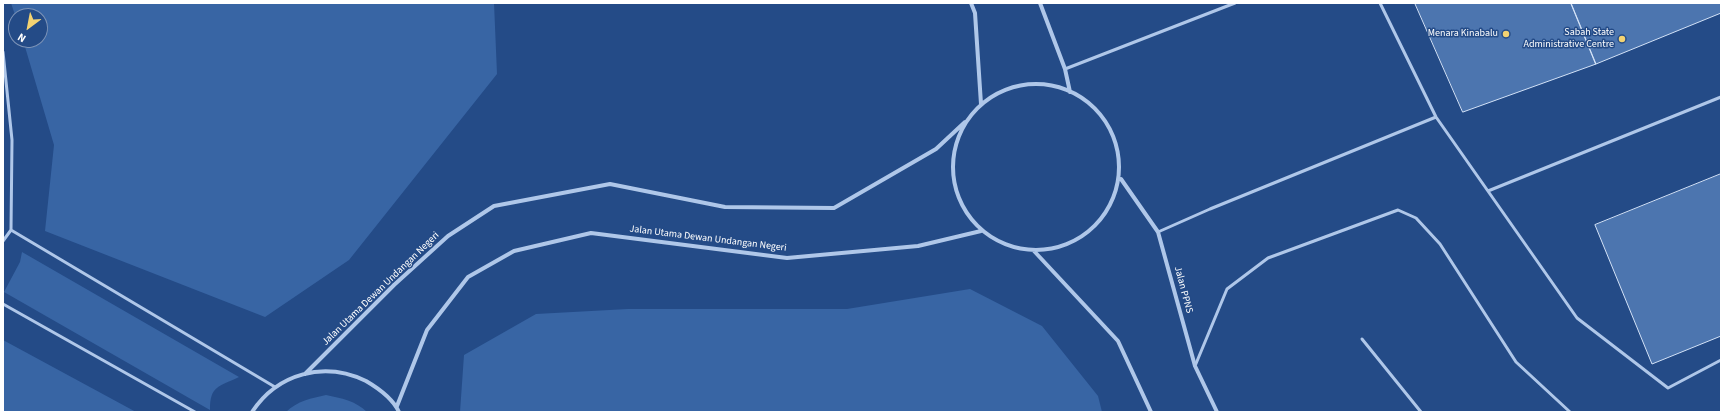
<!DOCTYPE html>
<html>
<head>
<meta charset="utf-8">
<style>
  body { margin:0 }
  #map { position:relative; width:1724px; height:415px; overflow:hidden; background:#244b87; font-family:"Source Sans 3",sans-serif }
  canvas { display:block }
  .frame { position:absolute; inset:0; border:4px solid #fff; pointer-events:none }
  .north { position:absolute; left:8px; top:8px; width:40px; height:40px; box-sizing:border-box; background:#244b87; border:1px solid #7c93b7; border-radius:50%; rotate:212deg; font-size:11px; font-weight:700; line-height:16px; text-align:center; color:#fff }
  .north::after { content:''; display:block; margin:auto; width:14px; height:18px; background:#f4d372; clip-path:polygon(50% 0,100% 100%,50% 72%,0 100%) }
</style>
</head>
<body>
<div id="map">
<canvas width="1724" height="415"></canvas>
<div class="frame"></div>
<div class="north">N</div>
</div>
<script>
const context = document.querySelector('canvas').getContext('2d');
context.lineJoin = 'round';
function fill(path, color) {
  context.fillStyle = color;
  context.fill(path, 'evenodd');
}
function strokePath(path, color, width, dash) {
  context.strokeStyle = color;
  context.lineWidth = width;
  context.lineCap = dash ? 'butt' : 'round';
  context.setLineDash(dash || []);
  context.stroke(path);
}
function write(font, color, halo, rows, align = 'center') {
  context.font = font + ' "Source Sans 3",sans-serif';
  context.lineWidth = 3;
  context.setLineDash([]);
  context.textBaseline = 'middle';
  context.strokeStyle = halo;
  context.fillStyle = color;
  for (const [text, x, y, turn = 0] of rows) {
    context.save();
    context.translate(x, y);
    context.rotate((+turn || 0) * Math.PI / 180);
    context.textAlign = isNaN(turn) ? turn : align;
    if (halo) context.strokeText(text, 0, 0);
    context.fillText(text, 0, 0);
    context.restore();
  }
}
fill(new Path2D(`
  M11,3h483l3,71 -148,186 -84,57 -220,-86 9,-86 -31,-105h17v-24h-24v2z
  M22,252l217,125c-20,10 -29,8 -29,33l-206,-118 16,-30z
  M970,289l72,37 56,70 4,16h-642l4,-57 72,-41 92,-5h219z
  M3,340l133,72h-133z
  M326,395c15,3 30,6 41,17h-81c11,-11 26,-14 40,-17z`), '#3865a4');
const building = new Path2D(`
  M1415,3h156l25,61 -133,48z
  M1571,3h150v10l-125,51z
  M1721,174v162l-69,28 -57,-139z`);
fill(building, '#4c75af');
strokePath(building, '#d3e2f7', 1);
strokePath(new Path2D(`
  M1380,3l56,114 141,201 91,70 53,-28
  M3,52l9,88 -1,90 -8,11
  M1065,69l170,-66
  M1488,191l233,-94
  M11,230l264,157
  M1158,232l52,-23 226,-92
  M3,304l192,108
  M1362,339l59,73
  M1195,366l32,-77 41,-31 130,-48 18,8 24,26 76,118 54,50`), '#afc7e9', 3);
strokePath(new Path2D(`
  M971,3l4,10 6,91
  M1040,3l25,66 5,23
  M953 167a83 83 0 1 1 166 0a83 83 0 1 1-166 0Z
  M1121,179l37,53 37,134 22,46
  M1034,251l84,90 33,71
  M305,374l89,-89 54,-49 46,-30 116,-22 115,23 109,1 102,-59 29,-27
  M397,406l30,-76 41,-53 46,-26 77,-18 196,25 131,-12 63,-15
  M252,412c26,-39 72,-51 114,-31 12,7 27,18 33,31`), '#afc7e9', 4);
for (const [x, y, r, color] of [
  [1506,34,4,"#f4d372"],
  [1622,39,4,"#f4d372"]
]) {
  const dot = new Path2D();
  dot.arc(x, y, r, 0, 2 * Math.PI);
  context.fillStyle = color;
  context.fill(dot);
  strokePath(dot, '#244b87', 1.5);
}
write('10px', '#fff', '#244b87', [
  ["Sabah State",1614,33],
  ["Administrative Centre",1614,45],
  ["Menara Kinabalu",1498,34]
], 'right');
write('10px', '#fff', '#244b87', [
  ["Jalan Utama Dewan Undangan Negeri",708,239,7],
  ["Jalan Utama Dewan Undangan Negeri",381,289,-44],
  ["Jalan PPNS",1183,290,75]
]);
</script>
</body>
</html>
